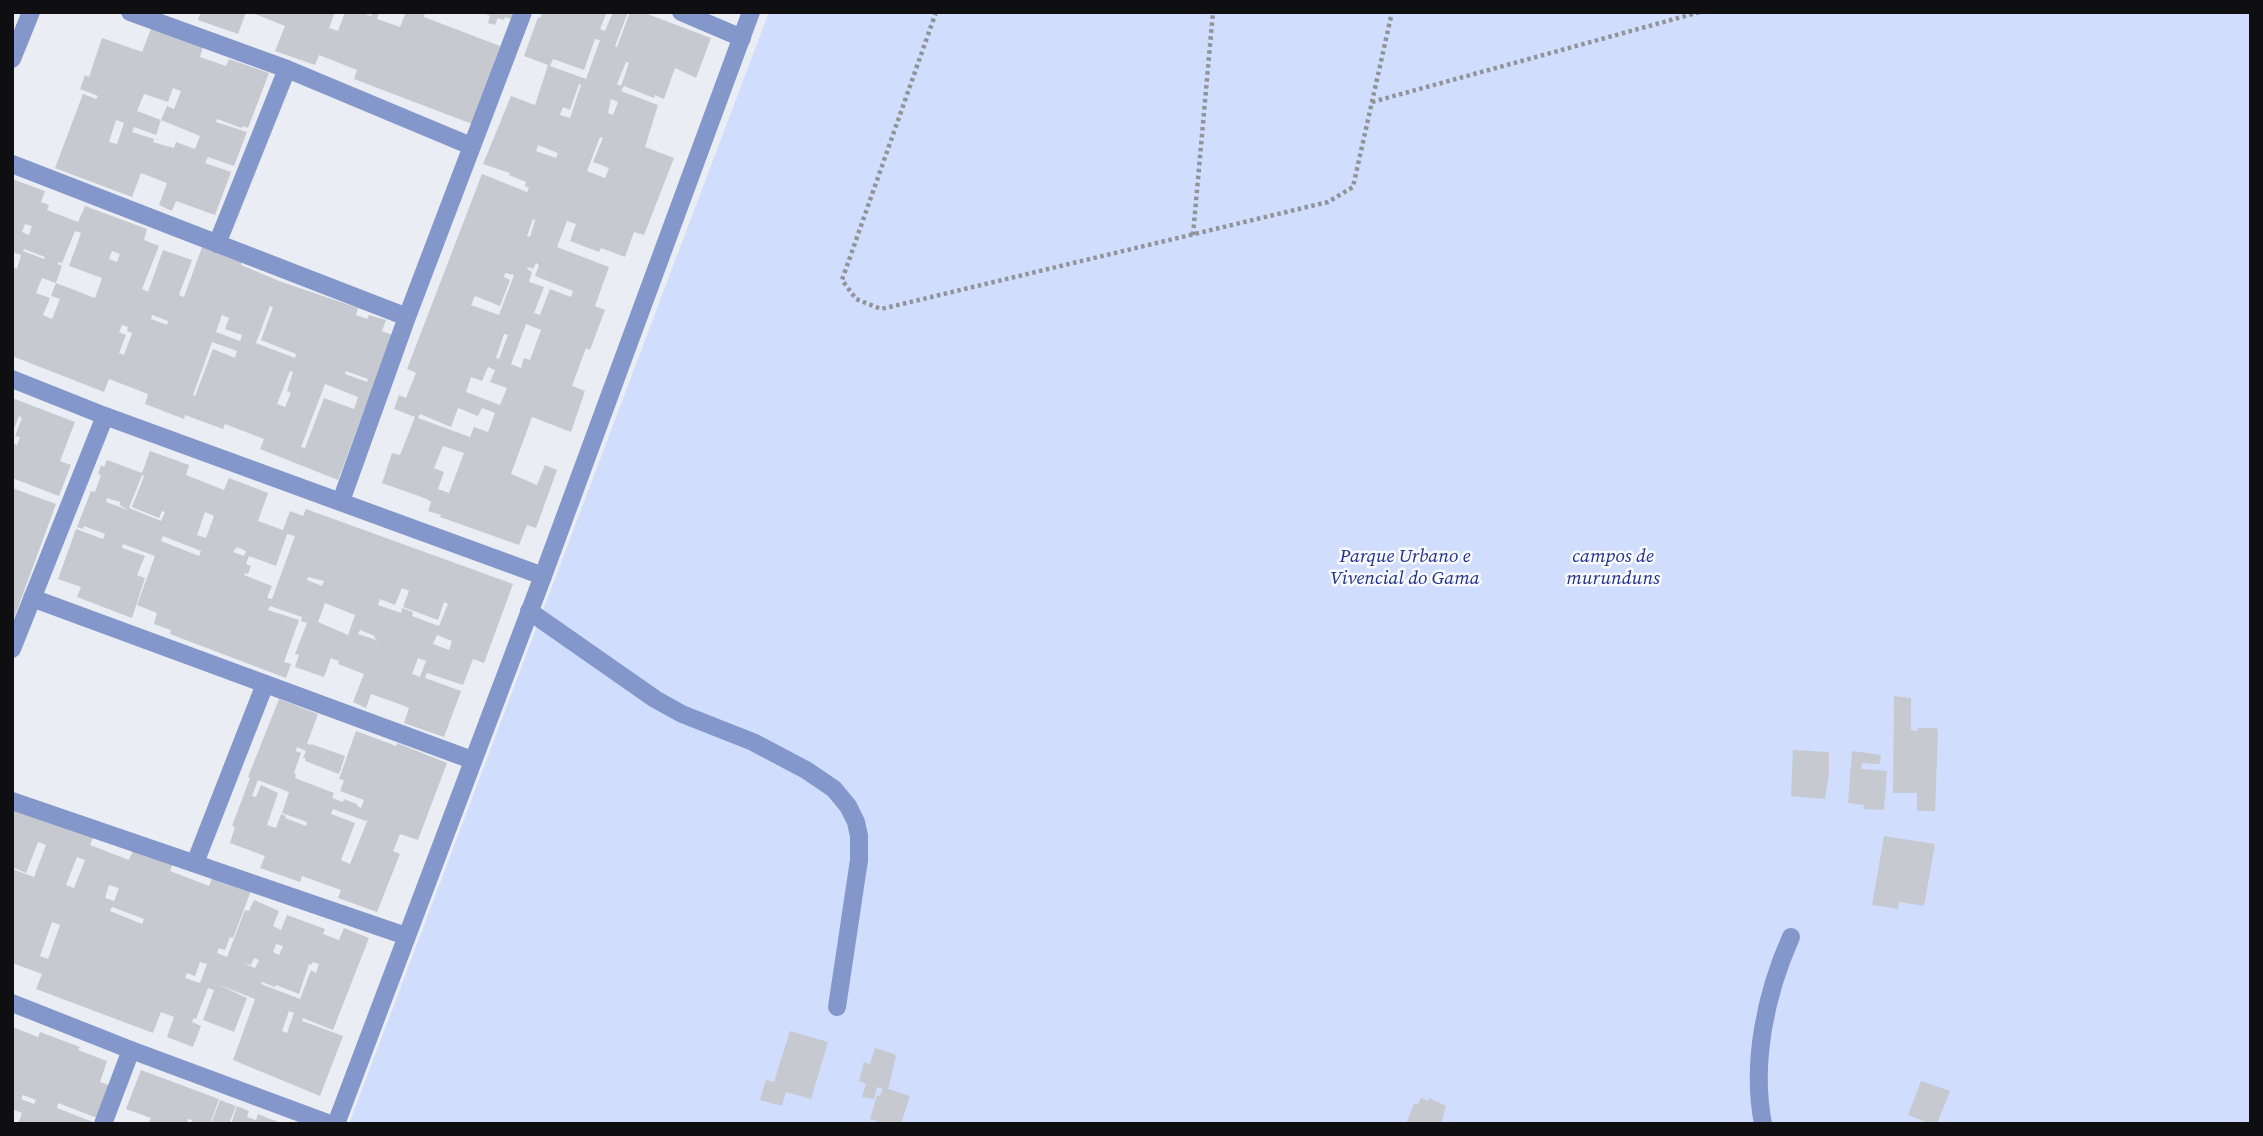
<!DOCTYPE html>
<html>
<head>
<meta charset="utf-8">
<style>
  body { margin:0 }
  #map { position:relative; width:2263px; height:1136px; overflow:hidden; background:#eaedf4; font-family:"Source Serif 4",serif }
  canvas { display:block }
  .frame { position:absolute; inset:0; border:14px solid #0f0f12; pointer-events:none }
</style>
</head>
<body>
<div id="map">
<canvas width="2263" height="1136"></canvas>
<div class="frame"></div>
</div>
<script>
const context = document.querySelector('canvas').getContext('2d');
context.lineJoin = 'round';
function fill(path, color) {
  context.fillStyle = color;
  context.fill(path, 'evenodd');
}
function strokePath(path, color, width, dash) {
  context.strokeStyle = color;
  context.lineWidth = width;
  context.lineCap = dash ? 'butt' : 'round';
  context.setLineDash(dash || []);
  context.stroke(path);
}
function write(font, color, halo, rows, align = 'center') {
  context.font = font + ' "Source Serif 4",serif';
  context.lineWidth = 5;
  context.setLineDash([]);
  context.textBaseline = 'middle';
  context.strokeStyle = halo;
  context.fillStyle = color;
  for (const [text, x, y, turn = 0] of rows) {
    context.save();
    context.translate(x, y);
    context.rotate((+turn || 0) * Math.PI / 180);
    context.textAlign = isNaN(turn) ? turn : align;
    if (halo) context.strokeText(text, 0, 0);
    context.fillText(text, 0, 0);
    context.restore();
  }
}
fill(new Path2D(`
  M769,12h1482v1112h-1902z`), '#d1ddfd');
fill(new Path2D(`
  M201,12h45l-8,22 -40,-14z
  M250,12h85l-6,16 9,3 7,-19h14l12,4 1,-4h7l-2,7 23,8 6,-15h19l-1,5 76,29 -28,78 -118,-45 3,-9 -38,-15 -4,10 -40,-14 10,-25z
  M482,12h31l-2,7 -6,-2 -1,3 -6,-2 -3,7 -7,-2 2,-7z
  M542,12h65l-7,17 5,2 8,-19h15l-13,34 2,1 13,-35h12l69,26 -15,40 -21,-10 -11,31 -9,-4 -1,3 -30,-12 -3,5 37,14 -13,42 29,11 -30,77 -10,-3 -9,25 -24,-9 -2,4 -29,-11 6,-17 -9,-3 -10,26 52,20 -14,39 10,4 -15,40 -4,-2 -14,38 13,5 -14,41 -39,-15 -21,57 26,11 8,-20 12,5 -21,58 -9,-3 -8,20 -79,-28 1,-2 -13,-4 3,-9 -4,-3 -45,-16 10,-30 8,2 15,-38 -21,-8 5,-14 7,3 10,-25 -9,-4 75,-195 45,18 2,-4 -4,-2 1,-4 -17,-7 1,-2 -27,-9 28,-68 24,9 13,-40 -24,-9 14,-39 2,1zM595,39l5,1 -14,39 -36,-13 3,-7 31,11zM626,62l3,1 -8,23 -4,-2zM579,84l2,1 -11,33 -10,-3 3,-8 7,3zM611,99l7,3 -5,13 -5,-2zM600,137l3,1 -10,24 16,6 -4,10 -18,-7zM538,145l20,8 -2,5 -20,-7zM533,219l2,1 -5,17 -3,-1zM536,263l3,2 -4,11 38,15 -2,6 -21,-8 -10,26 -6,-2 10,-26 -15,-5 3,-10 -5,-3 1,-2 5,2zM505,273l9,2 -15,40 -28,-10 4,-9 25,10 10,-26 -6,-3zM526,324l15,6 -11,30 -6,-2 -3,10 -10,-4zM504,334l4,1 -9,24 -3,-1zM488,367l7,3 -5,12 17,6 -7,17 -34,-13 5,-15 11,4zM458,408l20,8 4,-8 13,5 -7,19 -14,-5 -4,10 -52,-19 2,-4 31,13zM443,446l21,7 -15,40 -11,-4 6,-17 -10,-4z
  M151,29l52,18 -3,10 26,9 3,-7 40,14 -21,55 -5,-2 -1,2 -25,-9 -1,3 31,10 -13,34 -26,-9 -3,6 26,9 -16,43 -39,-14 -4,10 -13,-6 8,-22 -26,-10 -9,24 -77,-29 28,-74 13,5 2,-3 -18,-7 5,-14 4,2 13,-39 40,14zM173,88l8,3 -7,18 -7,-3 -6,14 39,16 -5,13 -19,-7 -2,6 -11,-3 -10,-3 1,-3 -22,-7 2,-5 22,8 5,-15 -24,-9 7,-17 24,8zM116,120l8,3 -7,21 -8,-2z
  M12,179l33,12 -4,11 8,3 -2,5 31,12 7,-16 62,23 -3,11 15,6 -17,43 6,3 15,-42 29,10 -13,35 5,2 18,-50 40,15 -1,3 38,16 79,27 -2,7 11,4 2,-4 17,5 -4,11 10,4 -54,145 -78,-31 4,-10 -39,-15 -2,5 -38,-14 -1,4 -39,-15 3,-10 -39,-15 -5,13 -92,-36v-89l5,2 4,-14 -9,-3zM25,224l7,2 -3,9 -7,-3zM75,231l6,2 -12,33 33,12 -7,20 -39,-15 -5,13 9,3 -8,20 -9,-4 7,-17 -14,-5 6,-15 14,5 6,-17 -4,-2v-2l4,1zM24,249l21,8 -1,2 -21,-8zM112,251l8,3 -3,8 -8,-3zM270,306l3,1 -12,33 35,14 -1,4 -39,-15zM152,315l16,6 -1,4 -16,-6zM222,315l7,3 -4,11 17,6 -2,6 -24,-9zM122,325l6,2 -1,4 5,2 -8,22 -5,-2 7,-18 -7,-3zM212,342l25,9 -2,7 -22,-9 -18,47 -2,-1zM290,371l3,1 -6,19 4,2 -6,14 -8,-3zM346,371l22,8 -1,3 -22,-8zM325,384l33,13 -4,12 -30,-11 -19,50 -4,-1z
  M12,398l63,24 -15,39 11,4 -12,31 -47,-18v-35l5,2 3,-8 -5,-1 7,-18 -3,-2 -7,18z
  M150,451l39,14 -3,10 38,15 5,-12 39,15 -10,28 25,9 7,-19 13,5 3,-7 207,75 -29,79 -11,-4 -10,26 -36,-12 -2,5 36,13 -17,46 -40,-14 5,-15 -7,-3 -31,-11 -5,14 -13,-6 11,-28 -26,-10 1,-3 -8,-3 -7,19 -29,-10 4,-12 -4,-1 12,-31 -6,-2 1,-4 -32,-11 -2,4 31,10 -15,42 7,2 -5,14 -116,-44 1,-4 -17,-6 3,-11 -20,-8 18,-49 -32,-12 -1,4 23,8 -8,19 8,3 -13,40 -55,-21 4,-10 -23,-8 18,-50 27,10 2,-5 -21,-8 -1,3 -6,-2 14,-36 4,1 6,-17 -3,-1 3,-9 3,2 3,-7 35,13zM142,475l2,1 -12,31 27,11 3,-7 3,1 -4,9 -32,-13zM107,498l13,4v3l8,5 -22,-8zM205,512l9,4 -8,22 -9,-3zM287,534l8,2 -23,63 -5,-1 5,-12 -28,-11 1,-2 3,1 3,-8 -5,-2 3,-8 27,10zM163,536l38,15 -2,5 -38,-15zM237,547l9,4 -2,5 -11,-4zM308,577l16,4 -2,5 -15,-6zM402,588l7,3 -6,16 35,13 6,-18 4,2 -9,22 -27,-10 1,-4 -11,-4 -1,5 -23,-8 2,-6 15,6zM325,603l30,12 -11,32 4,-12 -30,-13zM360,630l15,6 -1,2 5,3 -21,-7zM437,635l15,6 -3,9 -16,-6zM418,658l8,3 -6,16 -8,-3z
  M12,488l44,16 -43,117v-99z
  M1894,696l17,2v32l7,1v-3h19l1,4 -3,79h-18v-18h-24z
  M279,699l39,15 -11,30 4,1v-1l34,12 -6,18 -34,-13 1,-3h-3l3,-7 -9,-4 -1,4 5,2 -7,20 2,1 -1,4 39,15 -2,5 11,4 1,-3 13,5v2l4,2 3,-8 -24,-9 4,-11 -5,-1 17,-48 40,15 1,-3 50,20 -29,77 -18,-6 -7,17 7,3 -23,58 -39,-14 3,-8 -39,-14 -2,6 -40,-14 5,-12 -35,-13 5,-16 -3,-1 18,-48 -2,-1zM258,780l31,12 -7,21 25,9 -1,4 -21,-8 1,-2 -5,-2 -5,14 -9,-3 11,-32 -17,-8 -5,12 -4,-1zM333,809l33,12 2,-2 -18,45 -9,-4 14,-37 -24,-9z
  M1793,750l36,2v21l-4,26 -34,-3z
  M1852,751l29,4 -1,9 -18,-1 -1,6 26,2 -3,39 -21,-1 1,-4 -16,-2z
  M12,798l84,33 -6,14 39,15 6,-14 39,15 -4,10 39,15 4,-10 38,15 -18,47 -3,-1 -5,13 -6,-2 -2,5 10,4 18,-47 4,1 5,-11 25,11 -6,15 8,4 6,-15 38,14 -2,5 16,6 5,-12 25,10 -36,92 -30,-12 -1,3 41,15 -23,60 -87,-36 22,-61 -38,-15 30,14 -13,34 -31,-12 11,-30 -6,-2 -12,31 -2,-1 -2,4 9,4 -8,21 -26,-10 7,-20 -13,-5 -8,21 -117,-44 6,-15 -30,-11v-94l22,8 12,-32 -8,-3 -12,31 -14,-6zM77,857l8,3 -11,28 -8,-3zM109,885l10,3 -5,13 -9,-3zM112,907l32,12 -2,5 -32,-13zM52,922l8,3 -12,34 -8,-3zM276,944l7,2 -4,9 -6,-3zM254,958l5,2 -4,8 -12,-5 8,2zM200,962l7,2 -7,19 -15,-5 2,-5 8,3zM313,962l6,2 -3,9 -5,-3 -11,29 -39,-15 1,-2 13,5 1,-2 23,9 10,-30 2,1zM289,1011l5,2 -7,20 -5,-2z
  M1884,836l51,8 -11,62 -25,-4 -1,7 -26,-4z
  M15,1028l23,9 2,-5 40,15 -2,3 29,11 -7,21 9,3 -12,33 -39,-15 -1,5 41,16h-80l4,-11 -10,-4v-79zM23,1095l13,5 -2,4 -13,-5z
  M790,1031l38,11 -17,57 -25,-7 -4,14 -22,-6 6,-20 8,2z
  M875,1048l19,6 2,2 -8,33 22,7 -9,28h-15l-16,-5 7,-24 3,1 3,-7 -6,-2 -3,12 -12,-2 4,-13 -7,-3 5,-19 6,2z
  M141,1070l78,29 -9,25h-19l1,-4 -4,-1 -1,5h-39l3,-6 -25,-9z
  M1921,1081l29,10 -13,33h-6l-23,-9z
  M1421,1098l7,3 1,-3 17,8 -5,18h-35l8,-20h4z
  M220,1100l16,6 -7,18h-18z
  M237,1106l12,5 -2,6 9,3 2,-6 25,10h-52z`), '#c6c9d0');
strokePath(new Path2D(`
  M936,12l-94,268 14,19 25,10 447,-107 25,-15 39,-175
  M1372,102l328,-90
  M1193,235l20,-223`), '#919398', 4.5, [3.5, 3.5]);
strokePath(new Path2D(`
  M130,12l157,57 184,77
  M681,12l61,26
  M12,59l19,-47
  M12,164l395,153
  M217,244l70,-175
  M12,379l93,37 438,160
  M341,501l66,-184 116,-305
  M32,598l440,162
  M529,611l126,88 27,15 71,28 53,28 28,19 14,17 8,16 3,14v24l-22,147
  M12,649l93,-233
  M12,801l394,135
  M195,863l70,-179
  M12,1003l119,47 199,74
  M103,1124l28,-74
  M1763,1124c-12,-62 3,-131 28,-187`), '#8397cb', 18);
strokePath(new Path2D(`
  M336,1124l207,-548 208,-564`), '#8397cb', 18);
write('italic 19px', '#1e3089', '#f9faff', [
  ["Parque Urbano e",1405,557],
  ["Vivencial do Gama",1405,579],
  ["campos de",1613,557],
  ["murunduns",1613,579]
]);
</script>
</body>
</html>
